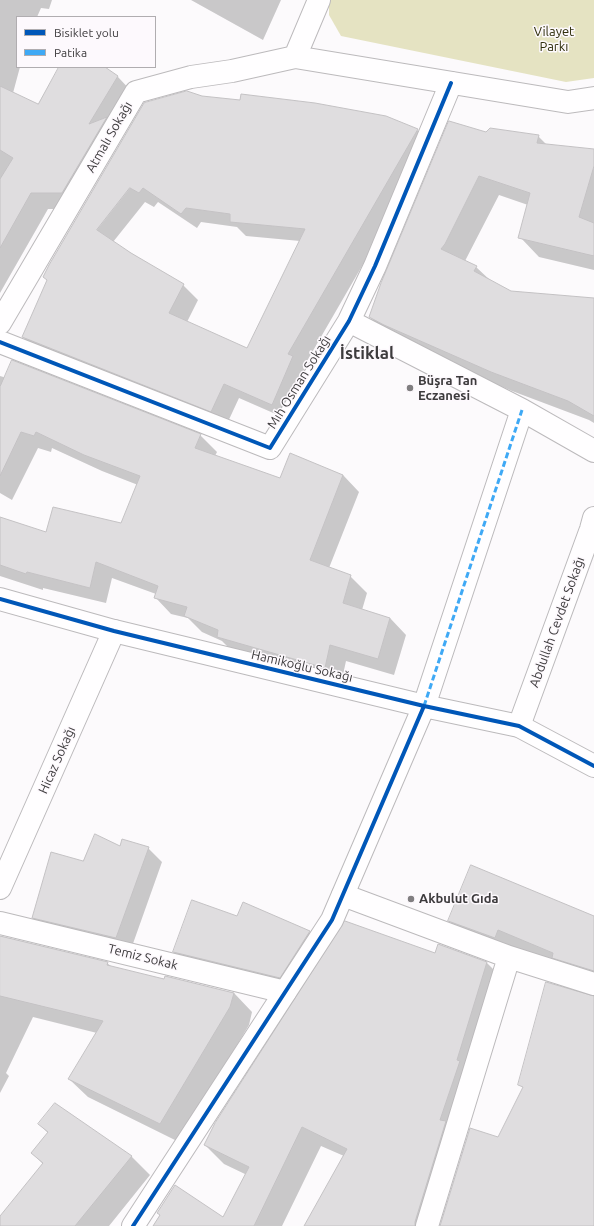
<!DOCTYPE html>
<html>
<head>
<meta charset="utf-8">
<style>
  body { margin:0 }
  #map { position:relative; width:594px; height:1226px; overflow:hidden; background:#fcfafc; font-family:Ubuntu,sans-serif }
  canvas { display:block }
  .legend { position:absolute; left:16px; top:16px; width:140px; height:52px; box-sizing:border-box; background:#fdf9fd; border:1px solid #b0adb0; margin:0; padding:5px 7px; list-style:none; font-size:12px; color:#3d3b3d }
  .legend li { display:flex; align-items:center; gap:8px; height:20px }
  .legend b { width:20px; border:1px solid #b0adb0 }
</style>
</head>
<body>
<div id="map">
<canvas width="594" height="1226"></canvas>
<ul class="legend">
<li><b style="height:5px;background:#0057b8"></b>Bisiklet yolu</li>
<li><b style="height:5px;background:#3fa9f5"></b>Patika</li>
</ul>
</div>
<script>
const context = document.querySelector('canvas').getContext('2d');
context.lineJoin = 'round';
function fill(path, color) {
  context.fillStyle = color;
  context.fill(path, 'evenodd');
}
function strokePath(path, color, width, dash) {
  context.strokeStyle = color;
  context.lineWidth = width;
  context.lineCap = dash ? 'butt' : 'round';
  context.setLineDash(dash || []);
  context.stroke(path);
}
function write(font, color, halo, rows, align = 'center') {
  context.font = font + ' Ubuntu,sans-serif';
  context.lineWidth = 3;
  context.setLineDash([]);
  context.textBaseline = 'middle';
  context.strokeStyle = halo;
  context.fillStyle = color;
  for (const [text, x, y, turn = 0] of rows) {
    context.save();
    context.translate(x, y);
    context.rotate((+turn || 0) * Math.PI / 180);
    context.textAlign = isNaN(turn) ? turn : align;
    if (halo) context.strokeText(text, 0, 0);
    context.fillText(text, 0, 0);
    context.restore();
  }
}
fill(new Path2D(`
  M329,0h265v78l-28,4 -225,-46 -12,-21z`), '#e5e3c2');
fill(new Path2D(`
  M0,0h52l-3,9 -8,-1 -4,9h-20v50h3l-7,26 25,12 22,-38h43l15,10 16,17 -56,115h-30l-48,84z
  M191,0h90l-18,40z
  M202,97l39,4 176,29 15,15 -129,223 4,4 -20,47 -48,-21 -13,28 -188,-74 -15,-15 25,-56zM145,202l9,5 4,-5 39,26 4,-6 36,5 9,9 54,5 -52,108 -61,-27 11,-22 -15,-15 -70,-43z
  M486,133l52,3 9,9 47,5v120l-55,-13 -19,-20 8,-32 -29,-10 -34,66 11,6 15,14 20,11 83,16v115l-5,-3 -77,-29 -108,-47 -14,-7 -20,-20z
  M0,376l200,59 17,17 -2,4 66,23 9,-24 53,20 16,17 -30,76 21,8 17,17 -5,17 28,8 16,17 -12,40 -48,-14 -5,23 -107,-31 -12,-12 -20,-9 -14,-14 -17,-4 -16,-17 1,-3 -44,-16 -6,25 -63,-15v2l-43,-14v-58l47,16 74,-10 17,-39 -36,-14 -50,-23 -1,4 -13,-4 -26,52 -12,-7z
  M121,847l27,1 14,14 -32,90 -83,-20 -14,-14z
  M238,917l71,15 14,14 -29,45 -106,-25 -13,-14z
  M594,917v68l-123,-43 -22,-21z
  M0,936l107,27 5,4 53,13 69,13 18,19 -3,13 -70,117 -91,-45 -19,-18 28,-46 -64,-16 -27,56 3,3 -9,17z
  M439,945l48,18 19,19 -47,154 5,5 -20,66 -10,19h-129l39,-70 -23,-10 -39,80h-129l7,-11 64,4 23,-44 -23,-11 -19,-19 230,-190z
  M39,1124l92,32 19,19 -41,51h-109v-8l43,-54 -11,-11 16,-20z`), '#0003');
const building = new Path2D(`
  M59,67h46l13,9 -29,48 18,-7 -45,76h-31l-31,55v-69l13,-21 -13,-8v-64l38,18z
  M187,91l15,5 38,4 1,-6 74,9 71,13 32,13 -130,225 5,2 -21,49 -48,-21 -13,28 -189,-75 25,-57 -4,-3 6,-12 95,-162zM130,188l9,5 4,-5 38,26 5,-6 44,6v8l75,7 -58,119 -78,-35 15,-29 -53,-31 -34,-23z
  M449,121l37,11 4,-4 49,7 -2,8 57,6v17l-15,51 15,6v33l-76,-18 12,-45 -51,-17 -34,68 -4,5 36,17 -3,5 37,20 83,7v118l-26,-15 -77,-29 -107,-47 -15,-8 12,-34z
  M12,360l189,74 -6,14 85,30 10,-25 53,22 -33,85 41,15 -8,28 47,15 -12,41 -48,-14 -5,23 -108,-31 1,-7 -34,-14 3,-9 -33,-9 4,-12 -62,-24 -6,26 -63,-16 -1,2 -26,-9v-48l46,15 7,-25 68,16 19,-47 -56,-21 -48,-23 -2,4 -13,-4 -21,44v-89z
  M95,834l25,12 2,-7 27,8 -33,91 -84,-20 19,-66 32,9z
  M471,865l123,51v55l-42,-13 1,-5 -55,-23 -3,8 -47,-17z
  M192,900l45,16 6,-14 67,29 -30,47 -107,-26z
  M345,921l90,32 3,-9 49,18 -30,98 3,1 -20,59 6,1 -31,101v4h-111l43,-77 -45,-22 -48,99h-101l7,-11 -3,-2 18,-28 48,32 26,-50 -45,-22 11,-22z
  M0,936l108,26 -1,3 57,14 1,-3 69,17 -4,14 -70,117 -92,-45 35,-58 -103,-25z
  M546,982l48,14v230h-154l30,-98 28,9 25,-50 -5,-2z
  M55,1103l77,53 -57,70h-75v-10l43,-53 -12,-10 17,-21 -10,-8z`);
fill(building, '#dfdddf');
strokePath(building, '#c4c2c4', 1);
const street = new Path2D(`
  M349,321l173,89 72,41
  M0,342l270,106 79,-127 26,-55 76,-183
  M424,706l98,-296
  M519,726l72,-197 3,-11
  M0,888l114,-257
  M343,895l166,62
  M0,923l285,69
  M427,1226l82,-269 85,27`);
const secondary = new Path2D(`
  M295,57l24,-57
  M0,323l136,-231 55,-15 41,-6 63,-14 273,45 26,-4
  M0,599l114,32 310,75 95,20 75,40
  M133,1226l199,-306 92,-214`);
strokePath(street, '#bcbabc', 24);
strokePath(secondary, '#bcbabc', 24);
strokePath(street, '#fffeff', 22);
strokePath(secondary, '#fffeff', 22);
strokePath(new Path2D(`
  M424,706l98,-296`), '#3fa9f5', 3, [6, 3]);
strokePath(new Path2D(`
  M0,342l270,106 79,-127 26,-55 76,-183
  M0,599l114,32 310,75 95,20 75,40
  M133,1226l199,-306 92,-214`), '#0057b8', 4);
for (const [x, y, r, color] of [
  [410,388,4,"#807e80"],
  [411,899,4,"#807e80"]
]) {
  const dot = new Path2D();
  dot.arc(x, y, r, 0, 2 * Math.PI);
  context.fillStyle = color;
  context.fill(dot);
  strokePath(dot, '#fdf9fd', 1.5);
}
write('13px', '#2f2e0b', '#fdf9fd', [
  ["Vilayet",554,32],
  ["Parkı",554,47]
]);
write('13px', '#3d3b3d', '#fdf9fd', [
  ["Atmalı Sokağı",109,137,-60],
  ["Mıh Osman Sokağı",299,382,-58],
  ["Abdullah Cevdet Sokağı",557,622,-70],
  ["Hamikoğlu Sokağı",302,666,13],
  ["Hicaz Sokağı",57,760,-66],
  ["Temiz Sokak",143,957,14]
]);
write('bold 13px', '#3d3b3d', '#fdf9fd', [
  ["Büşra Tan",418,381],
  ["Eczanesi",418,396],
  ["Akbulut Gıda",419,899]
], 'left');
write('bold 17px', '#3d3b3d', '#fdf9fd', [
  ["İstiklal",367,353]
]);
</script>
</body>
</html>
